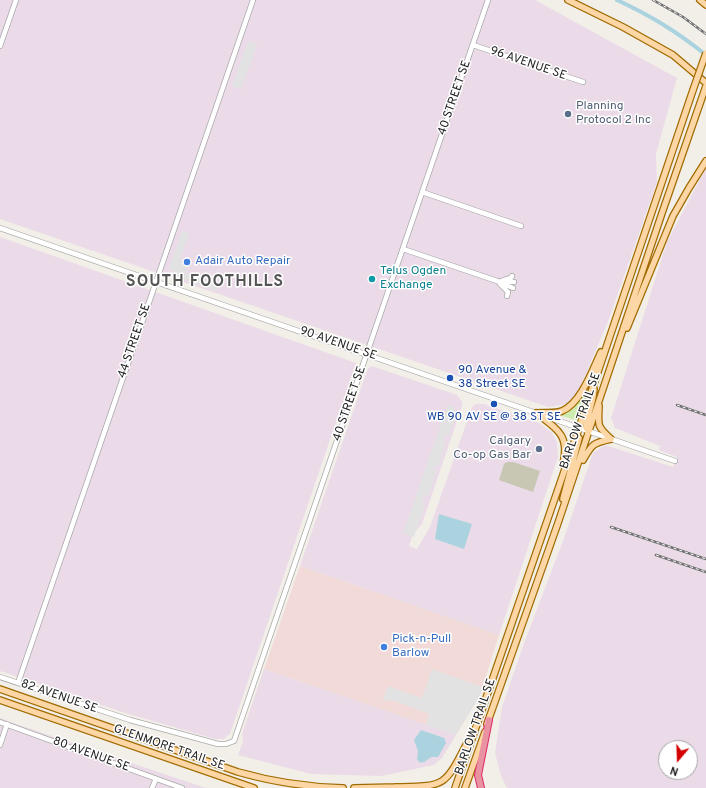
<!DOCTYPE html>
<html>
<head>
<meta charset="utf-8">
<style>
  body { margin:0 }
  #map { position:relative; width:706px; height:788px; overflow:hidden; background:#f2efe9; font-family:Overpass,sans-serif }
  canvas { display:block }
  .north { position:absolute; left:658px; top:740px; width:40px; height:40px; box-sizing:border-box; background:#fff; border:1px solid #a7a7a7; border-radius:50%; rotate:199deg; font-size:11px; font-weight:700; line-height:16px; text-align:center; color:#222 }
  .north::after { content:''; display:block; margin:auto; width:14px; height:18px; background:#d40000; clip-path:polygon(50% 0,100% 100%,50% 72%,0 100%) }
</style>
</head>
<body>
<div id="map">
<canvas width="706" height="788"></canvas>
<div class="north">N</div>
</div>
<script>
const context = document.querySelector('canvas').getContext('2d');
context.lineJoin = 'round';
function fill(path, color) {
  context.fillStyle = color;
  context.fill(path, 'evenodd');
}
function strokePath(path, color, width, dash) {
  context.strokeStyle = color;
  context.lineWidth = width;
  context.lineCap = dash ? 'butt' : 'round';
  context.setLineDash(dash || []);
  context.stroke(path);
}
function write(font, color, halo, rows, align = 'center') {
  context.font = font + ' Overpass,sans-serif';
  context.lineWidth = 3;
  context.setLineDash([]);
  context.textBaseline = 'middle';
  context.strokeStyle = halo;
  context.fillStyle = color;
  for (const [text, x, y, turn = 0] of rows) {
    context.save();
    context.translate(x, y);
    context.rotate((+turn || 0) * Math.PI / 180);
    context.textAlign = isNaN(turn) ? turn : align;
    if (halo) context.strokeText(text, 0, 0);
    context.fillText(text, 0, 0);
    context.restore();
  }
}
fill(new Path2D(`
  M300,566l199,69 -19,60 -24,40 -192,-66z`), '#f2dad9');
fill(new Path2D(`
  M0,0h535l142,78 -21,76 1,28 -48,137 -33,78 -8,7 -20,3 -548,-188z
  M706,168v620h-199l-6,-12 -6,-23 7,-46 21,-61 41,-108 29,-85 12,-8 68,22 4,-10 -18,-7 1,-4 -45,-18 -4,-10 56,-176zM666,748h24v24h-24z
  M0,237l356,126 -126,371 -6,5h-9l-90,-26 -125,-42z
  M372,366l85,29 5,7v4l-40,118 -9,10 -4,12 8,3 13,-22 42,-120 4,-3h8l55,19 12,9 6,10 1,15 -2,6 -57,172 -199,-69 68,-198z
  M264,669l192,66 -14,23 -8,7 -53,11 -70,-2 -73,-19 5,-14 -1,-7z
  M0,718l16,6 190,64h-206z`), '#ebdbe8');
fill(new Path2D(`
  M507,462h6l27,9 -7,21 -34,-12 5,-16z`), '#c7c7b4');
fill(new Path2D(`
  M586,389l2,1 -10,31 -19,-6v-1c14,-5 20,-12 27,-25z`), '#cdebb0');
fill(new Path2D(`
  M248,41l9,4 -16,44 -9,-3z
  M182,231l7,2 -9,27 1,1 3,-1 4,10 -3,1 1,2 33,11 -3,7 -44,-16 2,-4 -5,-2z
  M448,404l7,3 -1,3 3,1 -8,25 -4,-1 -2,6 3,2 -8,24 -4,-1v3l3,1 -9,26 -4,-1 -2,7 3,2 -11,33 -11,-4z
  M432,669l50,18 -2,8 -24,40 -30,-10 3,-11 -34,-13 -12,-1 5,-14 34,12z`), '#e2e2e2');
fill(new Path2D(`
  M439,514l33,10 -8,25 -29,-10z
  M421,730l23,8 2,5 -8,14c-2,0 -4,0 -6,0 -6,2 -6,7 -13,5l-2,-3 1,-8 -4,-11z`), '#aad3df');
strokePath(new Path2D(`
  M617,0c34,16 59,31 89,55`), '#aad3df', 4);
const minor = new Path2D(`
  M473,45l110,37
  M0,46l16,-46
  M422,192l99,34
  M0,228l675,233
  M403,249l94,32 16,7
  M504,280l7,-2 1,-2
  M501,281l13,1
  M500,284l8,8 -1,4
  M0,677l130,43 88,24h8l8,-3 254,-741
  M18,683l235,-683
  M0,722l182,66
  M0,745l7,-21
  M152,788l4,-9`);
const major = new Path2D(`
  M568,0l55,27 50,28 33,28
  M700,0l6,5
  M627,328l46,-112 16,-28 17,-27
  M599,406c-1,20 -2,20 12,33
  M536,413c8,-1 19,1 26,-2 19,-8 30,-40 39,-59
  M536,413c21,16 34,22 27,51
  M589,431l-3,-3v-3l7,-28 1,-8
  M583,460c9,-16 10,-17 28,-21
  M563,499l16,-61
  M0,689l238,83c35,10 68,15 105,16
  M0,700l254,88
  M487,724l71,-201 104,-310 44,-127
  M395,787c50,-1 49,1 72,-44
  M354,788l44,-1
  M455,788l121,-351 117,-347
  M465,788l20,-56`);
const highway = new Path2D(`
  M481,788l-3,-13 11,-55`);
strokePath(minor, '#a9a9a9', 6);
strokePath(major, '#a06b00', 8);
strokePath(highway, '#dc2a67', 8);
strokePath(minor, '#fff', 4.5);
strokePath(major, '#fcd6a4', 5.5);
strokePath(highway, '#e892a2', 6);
const rail = new Path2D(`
  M653,0l30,17 23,17
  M677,405l29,10
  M611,527l95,32
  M656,555l50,17`);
strokePath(rail, '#707070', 2.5);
strokePath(rail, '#fff', 1, [3]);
const majorBridge = new Path2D(`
  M693,90l13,-37`);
strokePath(majorBridge, '#a06b00', 8, []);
strokePath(majorBridge, '#fcd6a4', 5.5);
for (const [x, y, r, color] of [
  [568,114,4,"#5c6f8a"],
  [187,262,4,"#3f7fe0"],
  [372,279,4,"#0f9aa8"],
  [450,378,4,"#1a4fb4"],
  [494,404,4,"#1a4fb4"],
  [539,449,4,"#5c6f8a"],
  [384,647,4,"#3f7fe0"]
]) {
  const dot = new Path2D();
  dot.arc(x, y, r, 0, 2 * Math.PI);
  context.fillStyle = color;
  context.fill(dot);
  strokePath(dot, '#fff', 1.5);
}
write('12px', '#222', '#fff', [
  ["96 AVENUE SE",528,64,19],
  ["40 STREET SE",455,98,-71],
  ["44 STREET SE",135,341,-71],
  ["90 AVENUE SE",338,344,19],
  ["40 STREET SE",350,404,-71],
  ["BARLOW TRAIL SE",581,421,-71],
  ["82 AVENUE SE",59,697,19],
  ["BARLOW TRAIL SE",476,727,-71],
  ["GLENMORE TRAIL SE",169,748,19],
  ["80 AVENUE SE",91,755,20]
]);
write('12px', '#4e5e75', '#fff', [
  ["Planning",576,107],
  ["Protocol 2 Inc",576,121],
  ["Calgary",531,442,"right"],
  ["Co-op Gas Bar",531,456,"right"]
], 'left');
write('12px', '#366cbe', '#fff', [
  ["Adair Auto Repair",195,262],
  ["Pick-n-Pull",392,640],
  ["Barlow",392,654]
], 'left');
write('12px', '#0d838f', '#fff', [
  ["Telus Ogden",380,272],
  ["Exchange",380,286]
], 'left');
write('12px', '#164399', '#fff', [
  ["90 Avenue &",458,371],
  ["38 Street SE",458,385],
  ["WB 90 AV SE @ 38 ST SE",494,418,"center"]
], 'left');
context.letterSpacing = '1px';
write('bold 16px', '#555', '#fff', [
  ["SOUTH FOOTHILLS",205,283]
]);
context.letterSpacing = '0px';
</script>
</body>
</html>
